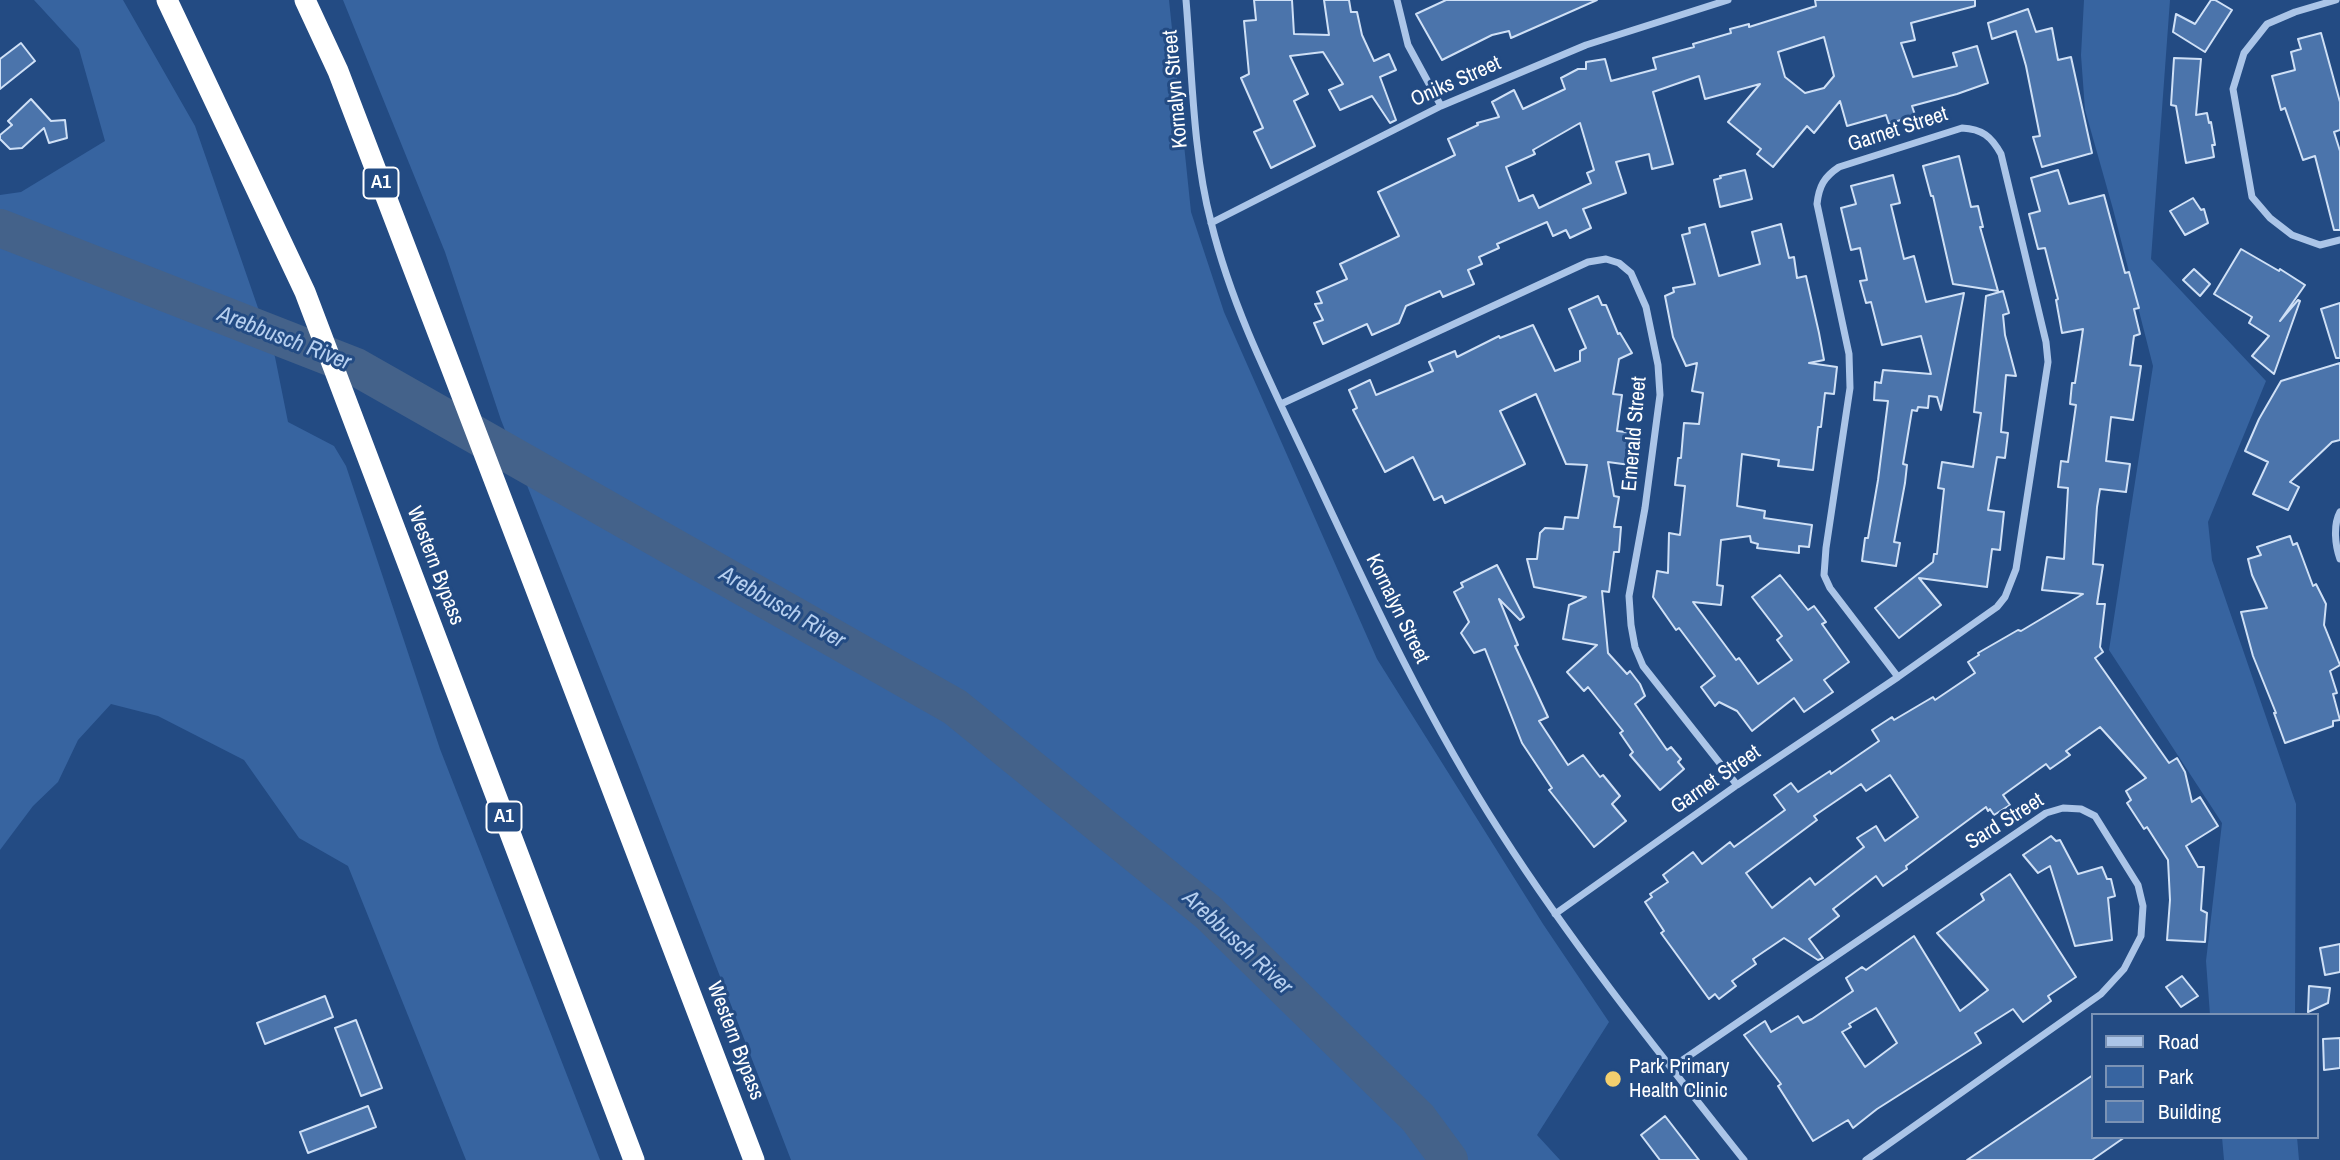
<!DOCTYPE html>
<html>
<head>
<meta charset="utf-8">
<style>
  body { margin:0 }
  #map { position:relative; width:2340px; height:1160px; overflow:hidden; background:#234b83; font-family:"Archivo Narrow",sans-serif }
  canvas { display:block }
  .legend { position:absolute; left:2091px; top:1013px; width:228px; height:126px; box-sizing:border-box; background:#234b83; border:2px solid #7b93b5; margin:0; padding:9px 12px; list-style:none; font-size:21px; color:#fff }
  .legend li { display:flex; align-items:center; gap:14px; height:35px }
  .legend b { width:35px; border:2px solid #7b93b5 }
</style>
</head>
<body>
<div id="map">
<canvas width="2340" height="1160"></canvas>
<ul class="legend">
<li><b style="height:9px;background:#abc5e8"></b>Road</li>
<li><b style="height:19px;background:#3764a0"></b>Park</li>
<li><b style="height:19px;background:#4b74ab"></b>Building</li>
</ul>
</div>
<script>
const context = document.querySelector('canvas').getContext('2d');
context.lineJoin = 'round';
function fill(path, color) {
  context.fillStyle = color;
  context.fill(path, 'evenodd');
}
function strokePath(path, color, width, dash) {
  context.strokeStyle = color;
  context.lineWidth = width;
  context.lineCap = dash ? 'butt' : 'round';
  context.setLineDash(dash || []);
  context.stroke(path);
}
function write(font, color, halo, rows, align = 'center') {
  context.font = font + ' "Archivo Narrow",sans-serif';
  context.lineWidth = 6;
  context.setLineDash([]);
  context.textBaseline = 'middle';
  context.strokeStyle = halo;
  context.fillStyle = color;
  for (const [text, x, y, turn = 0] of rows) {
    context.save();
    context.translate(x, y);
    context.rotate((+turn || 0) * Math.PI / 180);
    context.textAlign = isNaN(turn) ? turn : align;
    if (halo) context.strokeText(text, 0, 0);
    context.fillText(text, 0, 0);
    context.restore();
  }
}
fill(new Path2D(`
  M34,0h89l72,126 80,231 13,65 46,24 12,20 94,283 160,411h-134l-118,-294 -49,-28 -55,-78 -86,-44 -47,-12 -33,36 -20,42 -25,24 -33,44v-655l21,-3 84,-51 -26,-92z
  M343,0h826l22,212 33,100 153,347 166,265 66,98 -72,113 23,25h-769l-154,-398 -136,-342 -56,-168z
  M2084,0h86l-19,259 115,122 -58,141 4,38 84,244 -1,211h-85l-4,-54 16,-138 -113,-173 44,-284 -40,-157 -28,-99 -4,-55z
  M2222,1137h75l2,23h-75z`), '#3764a0');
strokePath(new Path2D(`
  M0,228l356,139 599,340 254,206 209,205 31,42`), '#44628a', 38);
const building = new Path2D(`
  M1254,0h38l2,34 35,1 -5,-35h25l2,12h6l5,23 12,26 15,-7 7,16 -16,7 16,43 -6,3 -18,-27 -32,14 -11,-20 14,-6 -20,-32 -33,4 18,38 -14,7 21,45 -44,22 -17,-36 9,-4 -22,-50 8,-4 -5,-53 12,-1z
  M1446,0h151l-86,38 -2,-7 -17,4 -50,25 -26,-46z
  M1815,0h160v6l-64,17 4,17 -14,3 12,34 44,-11 -4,-13 24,-7 11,37 -31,11 -45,12 3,9 -26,9 -3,-9 -39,11 -7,-25 -26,32 -7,-7 -34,41 -16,-13 4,-5 -33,-27 32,-38 -55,15 -6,-23 -46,16 20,72 -21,5 -3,-15 -33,8 10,31 -43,16 8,19 -21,10 -4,-8 -13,6 -6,-14 -16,7 -34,15 2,4 -20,9 3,7 -14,6 6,14 -31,13 -3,-6 -34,15 -7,17 -27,12 -5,-11 -44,20 -9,-21 9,-3 -8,-16 7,-1 -5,-11 30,-13 -7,-15 59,-28 -21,-44 77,-37 -7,-16 30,-14 -1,-2 22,-6 -7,-15 22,-12 9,19 42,-20 -4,-11 17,-9h8v-7l19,-3 6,22 45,-12 -3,-11 41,-11 -1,-3 38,-11 -1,-4 19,-5v3l67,-21zM1824,37l10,39 -10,12 -19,5 -20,-16 -7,-25zM1580,123l14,47 -7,3 4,10 -52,25 -6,-13 -14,6 -13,-34 29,-13 -2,-4z
  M2211,0h4l17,10 -27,42 -32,-20 3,-18 19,10z
  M2028,9l8,23 16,-4 6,32 13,-3 21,96 -50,14 -9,-30 7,-1 -14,-70 -10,-35 -24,8 -4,-16z
  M2321,33l19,69v28l-6,2 6,19v79h-6l-19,-74 -12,4 -18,-52 -4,2 -9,-34 23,-6 -4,-18 10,-3 -3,-10z
  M21,43l14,18 -35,28v-30z
  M2174,58l27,1 -5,56 11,-2 2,10 2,-1 4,23h-3l2,12 -28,6 -10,-57 -5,-1z
  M31,99l20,22 14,-1 2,18 -18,5 -5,-15 -22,20 -12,1 -10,-10v-4l12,-10 -4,-4z
  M1959,156l12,51 7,-1 5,21h-3l18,64 -45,-7 -20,-88h-2l-8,-30z
  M1745,170l7,29 -32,8 -6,-27 7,-2 -1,-2z
  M2058,170l11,34 35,-9 21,78 4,-1 10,36 -5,1 6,25 -6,2 -4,29 11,1 -8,54 -22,-3 -5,44 24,3 -4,28 -26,-3 -3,18 -4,57 10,1 -6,39h8l-5,43 3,5 -8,6 74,105 8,-5 8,14 7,30 8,-5 18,29 -32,20 12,21h6l-3,43 6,3 -2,29 -38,-2 3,-40 -2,-40 -21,-33 -3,2 -17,-26 4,-3 -5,-9 20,-13 -46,-51 -34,24 4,4 -20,14 -4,-5 -43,31 7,10 -16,10 -4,-6 -2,2 -2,-4 -80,59 1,3 -24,17 -7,-10 -43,33 6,7 -30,23 14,19 -5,2 -34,-22 -31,21 3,5 -24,17 4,5 -17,13 -4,-5 -6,5 -48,-66 3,-2 -19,-29 7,-5 -2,-3 18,-12 -5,-7 30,-23 9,12 28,-22 4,5 51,-37 -11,-15 17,-12 7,9 32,-21 1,3 48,-33 -7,-11 20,-13 2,3 39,-23 2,3 40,-27 -7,-11 11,-7 -1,-2 40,-23 3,1 62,-37 -41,-4 5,-33 17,2 4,-71 -10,-1 3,-26 7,1 8,-57 -6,-1 2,-21h3l8,-54 -21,4 -6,-33 2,-1 -13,-51 -7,1 -9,-35 11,-3 -9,-33zM1890,775l28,42 -33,24 -9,-15 -19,12 7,9 -49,38 -5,-7 -38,30 -26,-35 71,-53 -3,-4 47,-32 5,7z
  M1893,175l7,28 -9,2 13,54 10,-3 12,46 38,-9 -23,117 -4,-13 -8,-1 -1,12 -10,-1 -1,4 -5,-1 -9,54 4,1 -2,18 -11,59 6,1 -4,23 -34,-5 3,-23h3l10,-58 10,-79 -14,-1 1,-18 6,1 2,-13 48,4 -10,-38 -39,9 -11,-43 -5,1 -6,-22 7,-1 -7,-32 -9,2 -10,-42 15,-4 -5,-18z
  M2193,198l8,12 3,-1 4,14 -23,12 -15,-24z
  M1705,224l14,52 41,-12 -8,-32 29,-8 8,34 5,-1 3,21 9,-2 13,57 5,27 -15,3 28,4 -3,27 -9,-1 -4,34h-3l-5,43 -35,-4 1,-6 -37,-6 -5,52 28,5 -1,7 48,7 -3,22 -10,-1v7l-42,-5 1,-4 -7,-2 -1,-6 -29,4 -4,45 6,1 -2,19 -28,-3 43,58 3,-2 19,26 34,-24 -15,-20 5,-4 -30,-39 28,-22 28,35 6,-4 12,16 -4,2 27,38 -25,18 9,12 -29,20 -10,-14 -42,33 -15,-20 -18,-9 -4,4 -14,-19 14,-11 -36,-48 -3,2 -23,-33 4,-26 11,2 1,-40 11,2 5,-49 -10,-1 3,-27h3l3,-35 15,1 4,-31 -11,-2 5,-28 -11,3 -13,-29 -8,-41 9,-4 -1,-4 22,-4 -13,-49 8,-2 -1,-5z
  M2241,249l38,22 1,-2 25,16 -25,36 18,-21 2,1 -26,73 -22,-18 17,-20 -20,-13 3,-6 -38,-23z
  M2194,269l16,15 -10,12 -17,-16z
  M2003,291l6,22 -6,2 2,20 11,41 -10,-1 -5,57 7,1 -3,25 -8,-1 -9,53 16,2 -4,38 -8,-1 -5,38 -68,-9 22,27 -42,33 -24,-30 58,-46 1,-8h3l7,-65 -6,-1 4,-26 31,5 8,-54 -7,-1 12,-116z
  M1598,296l4,9h4l12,29 2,-1 12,20 -13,6 -6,35 9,1 -5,36 17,2 -4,32 -22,-3 6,34 5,1 -5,30h7l-2,25h-5l-5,40 -7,-1 6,62 19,21 3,-3 10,13 5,12 -10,8 32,46 4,-3 10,12 -3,3 6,7 -24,21 -30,-35 3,-3 -13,-19 3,-2 -35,-44 -4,4 -17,-19 30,-27 -34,-6 6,-34 17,-8 -52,-10 -7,-28h10l3,-26 5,-5 18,1 2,-12 13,1 9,-53 -21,-1 -30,-70 -36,17 25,53 -80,39 -3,-7 -8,4 -21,-43 -28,15 -32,-62 4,-2 -8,-18 21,-10 6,15 57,-24 -4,-9 26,-11 2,6 42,-21 1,2 33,-13 22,46 25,-10v-10l6,-3 -17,-39z
  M2340,303v55h-4l-15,-49z
  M2340,363v77l-8,2 -42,40 9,5 -11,23 -35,-16 15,-32 -23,-11 14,-32 22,-38z
  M2290,536l3,9 4,-2 16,43 3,-2 10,20 -2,21 16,40 -10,6 7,22 -4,1 7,26 -7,1v5l-48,17 -11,-30h2l-23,-57 -12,-44 26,-4 -15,-33 -4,-16 13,-4 -4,-8z
  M1497,565l27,52 -4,3 -21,-21 19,46 -3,1 33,71 -9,4 29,44 15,-10 17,22 3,-2 17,21 -8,8 14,17 -32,26 -45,-57 3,-2 -30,-45 -37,-94 -11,4 -13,-20 8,-11 -15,-30 9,-5 -2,-4z
  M2051,836l5,5 4,-1 18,34 24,-7 5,12h4l4,17 -7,2 4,42 -37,6 -25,-80 -12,7 -15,-18z
  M2010,874l66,103 -28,19 3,5 -28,21 -10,-13 -38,24 6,10 -104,66 -24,19 -5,-8 -35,21 -35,-55 3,-2 -37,-49 21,-14 6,11 27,-16 5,7 9,-4 41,-28 -7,-13 16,-11 4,3 48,-34 46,75 28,-21 -51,-57 47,-33 -3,-6zM1876,1008l21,35 -32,24 -23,-35 9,-5 -2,-3z
  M2340,944v28l-15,3 -5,-27z
  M2182,976l16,20 -17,11 -15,-20z
  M2309,986l21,2 -2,15 -20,9z
  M325,996l8,21 -68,27 -8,-21z
  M356,1020l26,68 -21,8 -26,-68z
  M2340,1038v30l-16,2 -1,-31z
  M2093,1075v62h32l-23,16 -10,7h-125z
  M368,1106l8,21 -68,26 -8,-21z
  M1665,1116l34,44h-39l-19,-25z`);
fill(building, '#4b74ab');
strokePath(building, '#cfe0f6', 2);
strokePath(new Path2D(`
  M1186,0c6,71 7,154 25,222 22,90 65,172 104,255 57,122 113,243 186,356 73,114 159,221 243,327
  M1397,0l11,45 33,61
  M2336,0l-41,12 -28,12 -23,29 -11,36 19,108 18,21 22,17 28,10 20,-5
  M1211,223l230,-117 145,-61 142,-45
  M1281,404l307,-142 18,-3 13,4 12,10 15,34 12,58 2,30 -15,113 -16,88 2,29 4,22 8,19 94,119
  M2340,512c-7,13 -5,33 0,47
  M1555,914l182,-129 161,-108 99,-70 8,-10 11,-28 32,-207 -2,-20 -45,-188c-10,-18 -19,-25 -39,-26l-123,39c-15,10 -20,19 -22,37l32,150 1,34 -24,160 -2,27 6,13 68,89
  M1671,1068l375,-255 17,-5 18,1 14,7 43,69 5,21 -2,30 -17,33 -23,25 -235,166`), '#abc5e8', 7);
strokePath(new Path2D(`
  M167,0l138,292 329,868
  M305,0l33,71 416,1089`), '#fff', 21);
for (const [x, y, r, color] of [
  [1613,1079,9,"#f3cf6e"]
]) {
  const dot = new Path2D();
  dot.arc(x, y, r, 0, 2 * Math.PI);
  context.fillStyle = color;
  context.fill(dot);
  strokePath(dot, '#234b83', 2.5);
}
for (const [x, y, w] of [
  [381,183,35],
  [504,817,35]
]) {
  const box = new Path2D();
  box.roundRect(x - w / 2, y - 15.5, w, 31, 5);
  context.fillStyle = '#234b83';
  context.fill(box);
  strokePath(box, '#fff', 2);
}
write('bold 19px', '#fff', null, [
  ["A1",381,183],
  ["A1",504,817]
]);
write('21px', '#fff', '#234b83', [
  ["Oniks Street",1456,82,-24],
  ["Kornalyn Street",1176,89,-95],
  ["Garnet Street",1898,130,-18],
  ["Emerald Street",1635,434,-85],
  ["Western Bypass",435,566,69],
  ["Kornalyn Street",1397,609,64],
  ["Garnet Street",1716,780,-35],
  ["Sard Street",2005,822,-32],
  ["Western Bypass",735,1041,69]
]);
write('21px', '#fff', '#234b83', [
  ["Park Primary",1629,1067],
  ["Health Clinic",1629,1091]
], 'left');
write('italic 23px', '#b6cfef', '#234b83', [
  ["Arebbusch River",284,339,21],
  ["Arebbusch River",782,608,30],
  ["Arebbusch River",1237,943,43]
]);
</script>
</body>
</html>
